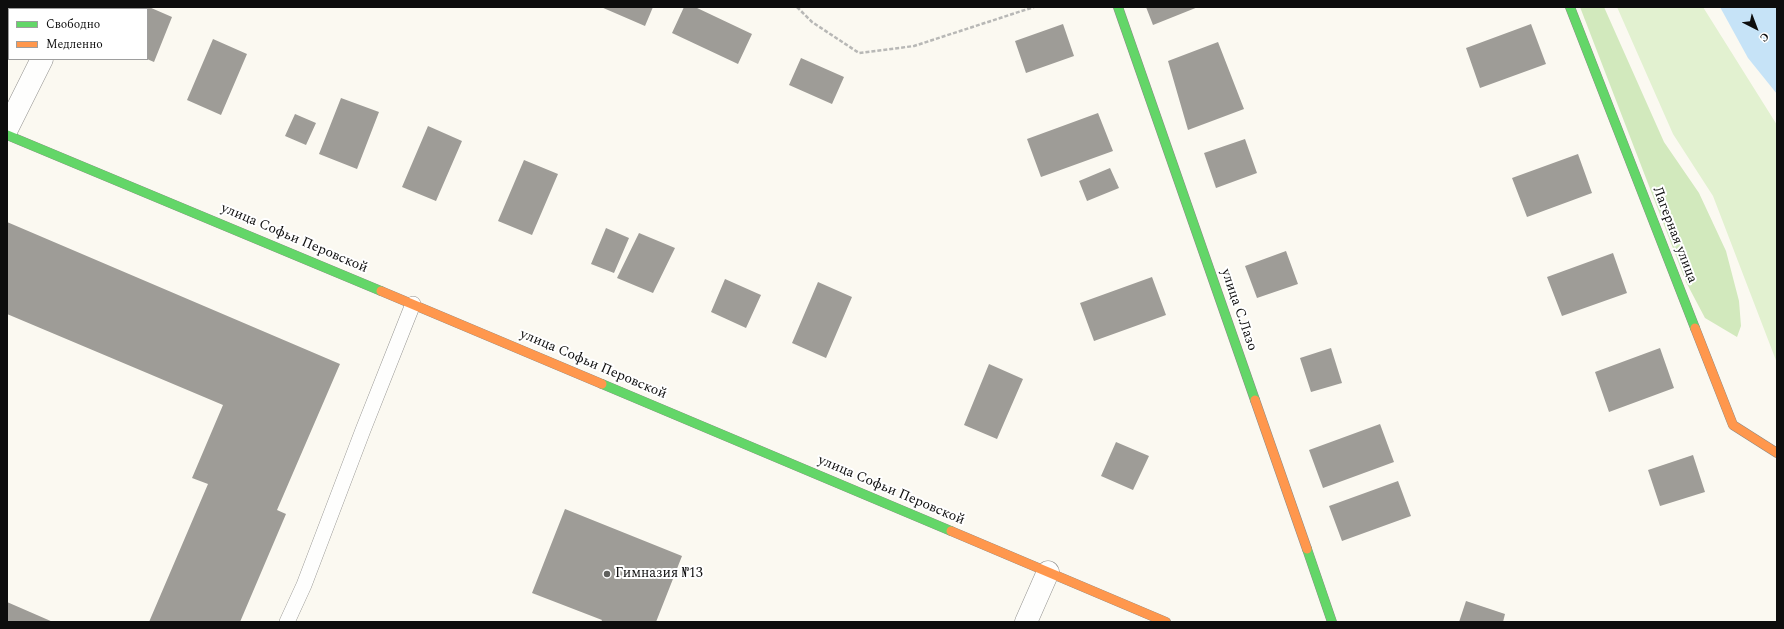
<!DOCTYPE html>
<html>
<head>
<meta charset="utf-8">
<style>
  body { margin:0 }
  #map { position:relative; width:1784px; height:629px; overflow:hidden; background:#fbf9f1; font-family:Spectral,serif }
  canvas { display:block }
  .frame { position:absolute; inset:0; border:8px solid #0d0d0d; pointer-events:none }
  .legend { position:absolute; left:8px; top:8px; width:140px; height:52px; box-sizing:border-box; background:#fff; border:1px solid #9e9e9e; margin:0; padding:5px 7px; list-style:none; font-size:12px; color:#0d0d0d }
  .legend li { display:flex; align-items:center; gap:8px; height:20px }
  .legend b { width:20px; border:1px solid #9e9e9e }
  .north { position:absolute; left:1736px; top:8px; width:40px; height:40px; -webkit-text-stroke:3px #fff; paint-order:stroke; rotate:138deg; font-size:11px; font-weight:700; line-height:16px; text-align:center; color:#0d0d0d }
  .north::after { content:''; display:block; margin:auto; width:14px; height:18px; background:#0d0d0d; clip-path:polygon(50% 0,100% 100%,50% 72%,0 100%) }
</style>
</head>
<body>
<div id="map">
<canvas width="1784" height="629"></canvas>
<div class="frame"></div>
<ul class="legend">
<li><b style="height:5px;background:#63d668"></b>Свободно</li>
<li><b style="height:5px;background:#ff974d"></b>Медленно</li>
</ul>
<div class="north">С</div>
</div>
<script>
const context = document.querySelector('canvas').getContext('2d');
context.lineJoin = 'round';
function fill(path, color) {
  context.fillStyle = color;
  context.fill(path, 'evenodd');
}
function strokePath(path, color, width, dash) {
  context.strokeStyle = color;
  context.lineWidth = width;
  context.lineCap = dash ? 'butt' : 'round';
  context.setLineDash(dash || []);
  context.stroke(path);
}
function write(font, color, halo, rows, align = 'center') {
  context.font = font + ' Spectral,serif';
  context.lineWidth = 4;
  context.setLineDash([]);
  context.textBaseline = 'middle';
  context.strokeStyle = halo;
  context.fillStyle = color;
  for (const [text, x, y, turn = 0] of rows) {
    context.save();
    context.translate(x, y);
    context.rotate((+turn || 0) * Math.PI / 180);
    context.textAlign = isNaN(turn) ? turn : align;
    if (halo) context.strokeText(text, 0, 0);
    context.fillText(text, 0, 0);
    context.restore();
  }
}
fill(new Path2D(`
  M7,7h21v2h-19v32h-2z
  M1617,7h86l74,118v238l-64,-167 -40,-62z`), '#e2f1d0');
fill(new Path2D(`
  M1580,7h24l60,135 35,51 27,58 13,50 2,25 -4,11 -32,-19 -19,-36z`), '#d2e9bd');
fill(new Path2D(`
  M1720,7h57v87l-29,-36z`), '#c6e3f7');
fill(new Path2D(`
  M131,7h18l23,10 -18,45 -7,-3v-50h-17z
  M601,7h52l-8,19z
  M684,7h11l57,27 -14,30 -66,-31z
  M1146,7h52l-45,18z
  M1063,24l11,32 -48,17 -11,-32z
  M1531,24l15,40 -66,24 -14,-40z
  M213,39l34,15 -26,61 -34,-15z
  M1218,42l26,67 -56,21 -20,-69z
  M801,58l43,19 -12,27 -43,-19z
  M341,98l38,14 -22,57 -38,-15z
  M1098,113l15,38 -72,26 -14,-38z
  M295,114l21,9 -10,22 -21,-9z
  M428,126l34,15 -26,60 -34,-14z
  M1245,139l12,34 -41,15 -12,-35z
  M1578,154l14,39 -65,24 -15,-39z
  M524,160l34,14 -26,61 -34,-14z
  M1110,168l9,20 -32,13 -8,-20z
  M7,222l333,142 -63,146 9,4 -46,108h-91l59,-138 -16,-6 31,-73 -216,-91z
  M606,228l23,10 -15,35 -23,-9z
  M639,233l36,15 -22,45 -36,-15z
  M1286,251l12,33 -41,14 -12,-32z
  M1613,253l14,40 -65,23 -15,-39z
  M1152,277l14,38 -72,26 -14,-38z
  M725,279l36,16 -15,33 -35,-16z
  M818,282l34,15 -26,61 -34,-15z
  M1331,348l11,35 -31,9 -11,-34z
  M1660,348l14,40 -65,24 -14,-40z
  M989,364l34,15 -26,60 -33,-14z
  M1380,424l14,38 -71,26 -14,-38z
  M1116,442l33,14 -16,34 -32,-14z
  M1693,455l12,37 -45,14 -12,-36z
  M1398,481l13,35 -69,25 -13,-35z
  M565,509l117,47 -26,66h-55l1,-2 -70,-27z
  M1466,601l39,13 -2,8h-44z
  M7,602l46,20h-46z`), '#9e9c97');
const lane = new Path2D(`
  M287,622l17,-37 59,-155 50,-126`);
const street = new Path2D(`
  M67,9l1,-2
  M7,129l35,-70
  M1026,622l22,-50`);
const fast = new Path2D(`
  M1118,7l137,393
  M1570,7l125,321
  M7,135l374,156
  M602,384l349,147
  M1307,549l25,73`);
const slow = new Path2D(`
  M381,291l221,93
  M1695,328l38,97 44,28
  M1255,400l52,149
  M951,531l215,91`);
strokePath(lane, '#949390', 16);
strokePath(street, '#949390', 23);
strokePath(fast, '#8b8a86', 10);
strokePath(slow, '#8b8a86', 10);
strokePath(new Path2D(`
  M797,7l15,15 47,31 55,-7 120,-39`), '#b8b8b6', 2.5, [4, 2]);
strokePath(lane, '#fefefd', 15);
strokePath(street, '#fefefd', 22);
strokePath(fast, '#63d668', 9);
strokePath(slow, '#ff974d', 9);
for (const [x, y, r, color] of [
  [607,574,4,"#60605d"]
]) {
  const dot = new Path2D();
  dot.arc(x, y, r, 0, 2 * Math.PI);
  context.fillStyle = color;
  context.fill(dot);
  strokePath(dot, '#fff', 1.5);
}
write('14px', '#0d0d0d', '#fff', [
  ["Лагерная улица",1674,235,69],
  ["улица Софьи Перовской",294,239,23],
  ["улица С.Лазо",1238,310,71],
  ["улица Софьи Перовской",593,365,23],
  ["улица Софьи Перовской",891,491,23]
]);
write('14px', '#0d0d0d', '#fff', [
  ["Гимназия №13",615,574]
], 'left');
</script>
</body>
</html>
